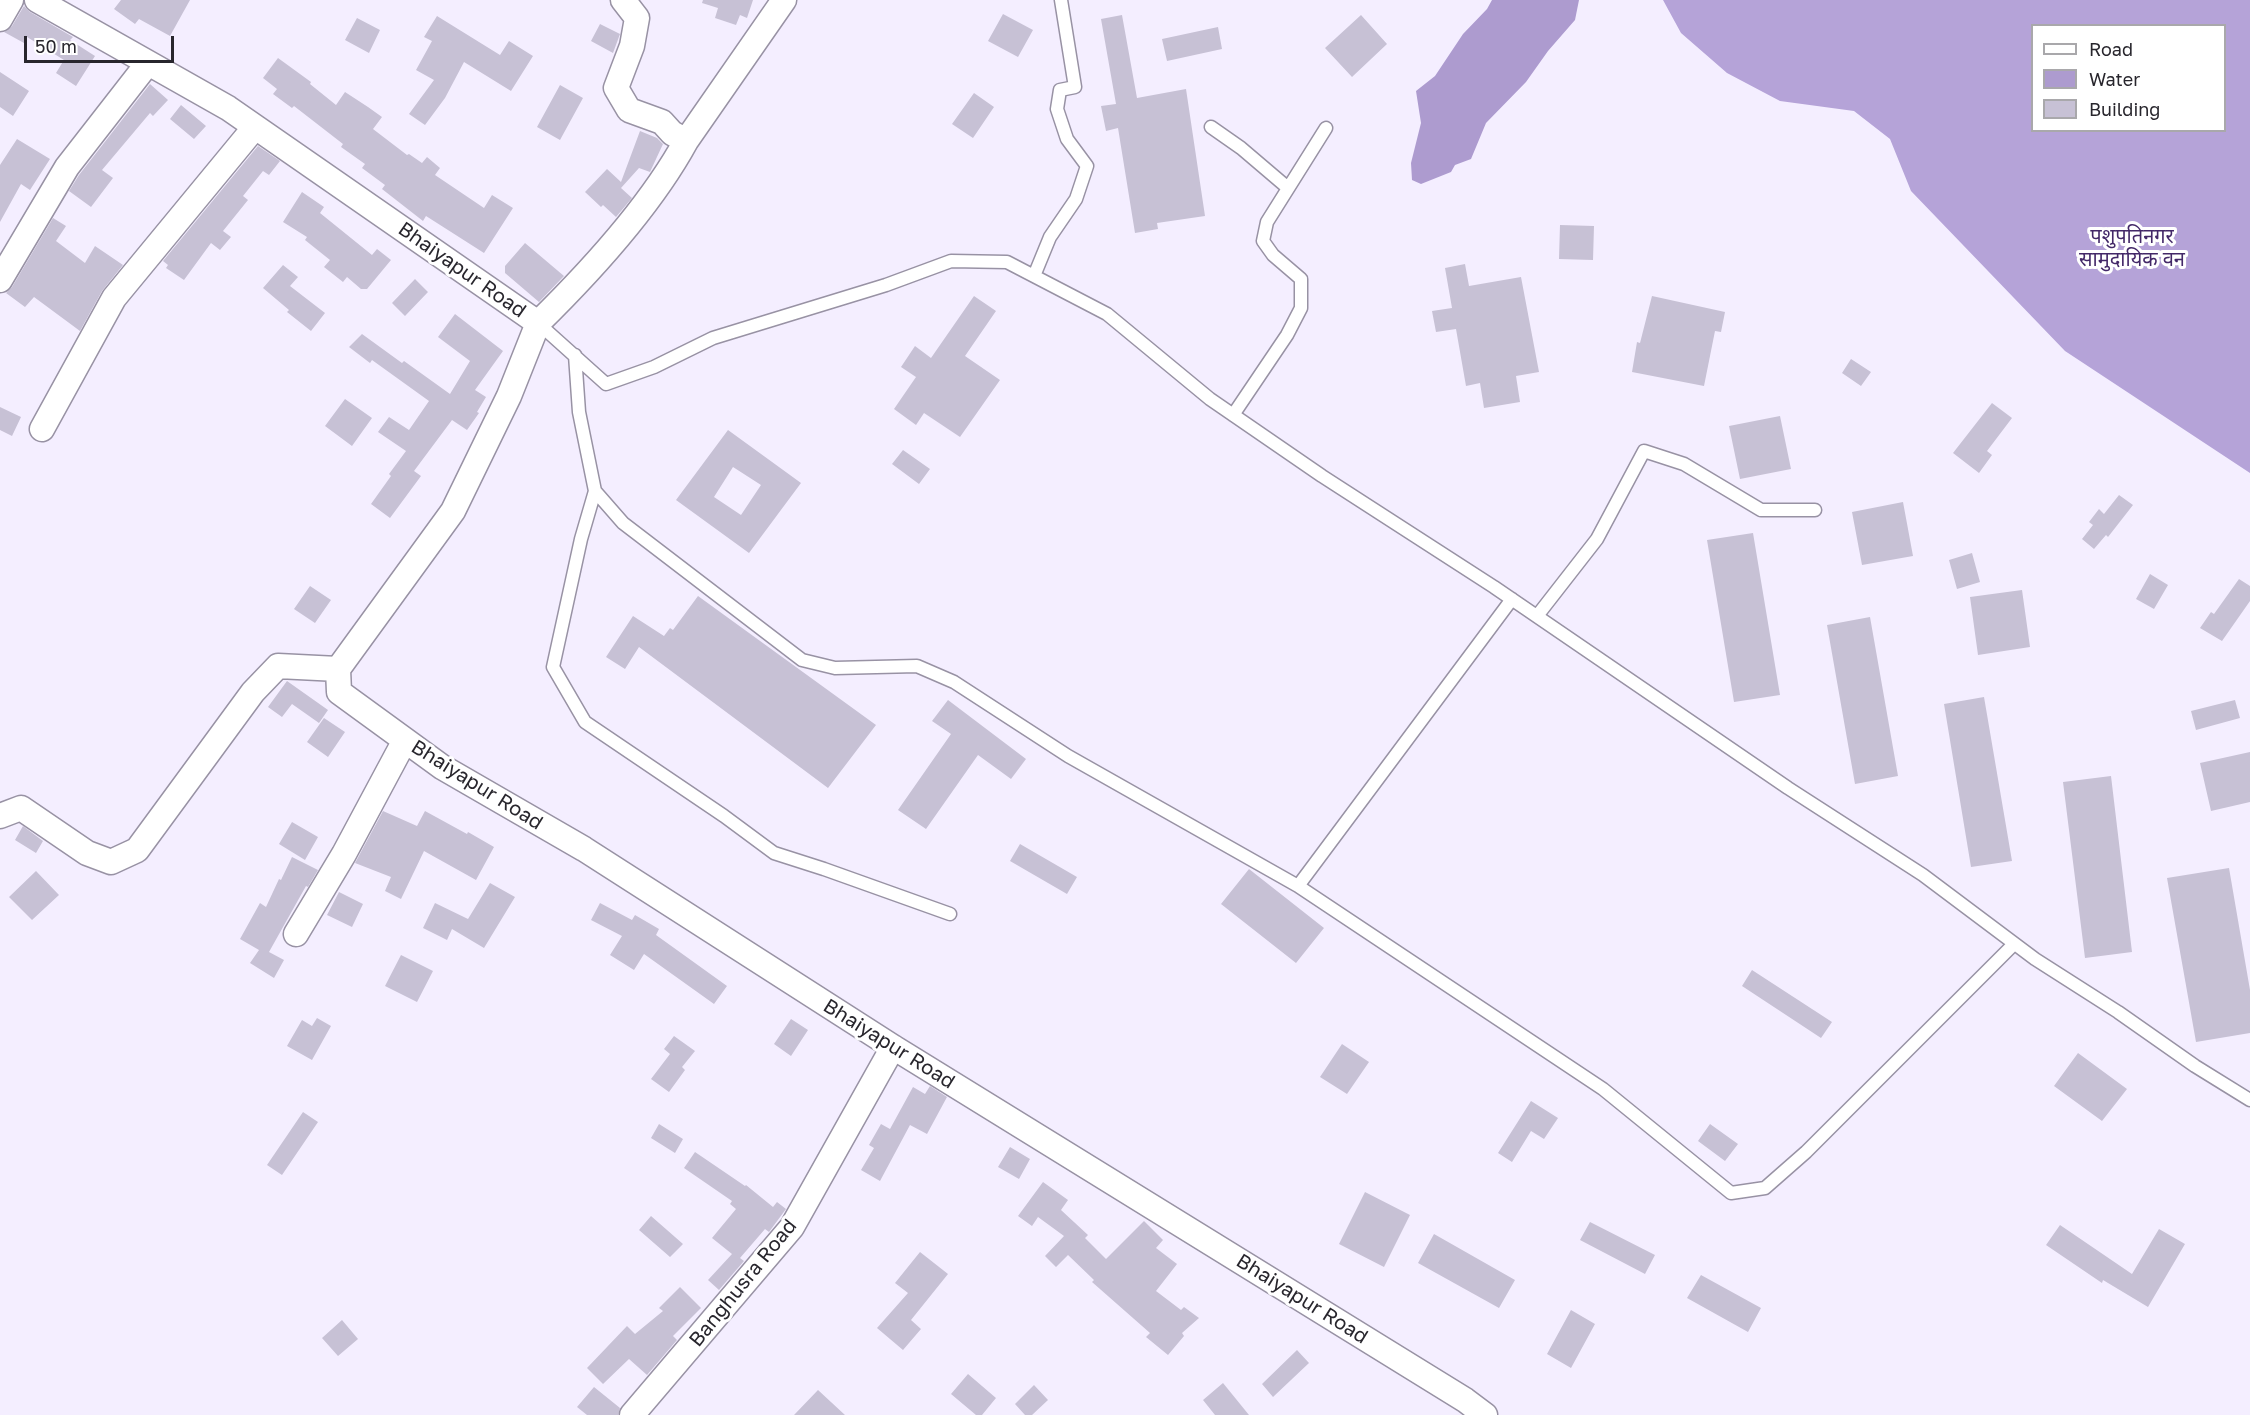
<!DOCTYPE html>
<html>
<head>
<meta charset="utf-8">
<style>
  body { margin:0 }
  #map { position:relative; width:2250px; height:1415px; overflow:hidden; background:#f4eeff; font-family:"Golos Text",sans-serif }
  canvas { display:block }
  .legend { position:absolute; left:2031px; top:24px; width:195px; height:108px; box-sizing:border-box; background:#fff; border:2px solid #a9a8ab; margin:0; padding:8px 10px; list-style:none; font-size:18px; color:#28262d }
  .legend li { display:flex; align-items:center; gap:12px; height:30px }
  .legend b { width:30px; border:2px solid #a9a8ab }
  .scale { position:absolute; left:24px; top:36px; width:150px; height:27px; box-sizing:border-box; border:3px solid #28262d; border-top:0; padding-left:8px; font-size:18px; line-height:21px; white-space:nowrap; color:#28262d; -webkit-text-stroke:4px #fff; paint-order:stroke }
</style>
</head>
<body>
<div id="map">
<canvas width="2250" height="1415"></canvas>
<ul class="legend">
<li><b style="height:8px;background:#fff"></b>Road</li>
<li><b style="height:16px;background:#ad9bcf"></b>Water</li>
<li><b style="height:16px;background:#c7c1d5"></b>Building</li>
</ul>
<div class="scale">50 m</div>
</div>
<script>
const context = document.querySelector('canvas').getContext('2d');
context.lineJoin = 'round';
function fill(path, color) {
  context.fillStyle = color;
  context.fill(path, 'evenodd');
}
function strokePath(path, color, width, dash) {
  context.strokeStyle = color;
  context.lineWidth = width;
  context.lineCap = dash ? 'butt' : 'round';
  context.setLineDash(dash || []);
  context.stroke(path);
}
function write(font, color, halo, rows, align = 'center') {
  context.font = font + ' "Golos Text","Noto Sans Devanagari",sans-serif';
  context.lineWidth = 6;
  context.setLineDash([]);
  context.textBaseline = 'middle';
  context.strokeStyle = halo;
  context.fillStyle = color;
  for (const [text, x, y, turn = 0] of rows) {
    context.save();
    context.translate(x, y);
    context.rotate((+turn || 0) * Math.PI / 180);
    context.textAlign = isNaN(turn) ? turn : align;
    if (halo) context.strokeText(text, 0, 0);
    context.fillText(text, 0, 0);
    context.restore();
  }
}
fill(new Path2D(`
  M1663,0h587v473l-185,-122 -154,-160 -21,-52 -36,-28 -74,-10 -53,-28 -46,-40zM2032,26h192v104h-192z`), '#b5a3d8');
fill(new Path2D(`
  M1492,0h87l-4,20 -27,31 -22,31 -40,41 -15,36 -16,6 -4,7 -30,12 -9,-4 -1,-17 10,-40 -5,-32 19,-15 28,-42 24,-25z`), '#ad9bcf');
fill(new Path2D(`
  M121,0h69l-20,36 -31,-17 -4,5 -21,-15z
  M703,0h50l-6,18 -7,-3 -4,10 -21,-7 3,-10 -16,-5z
  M24,6l6,6 43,25 -3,3 25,16 -19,30 -20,-13 8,-13 -37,-23 -3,6 -20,-11 8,-6z
  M1003,14l30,16 -15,27 -30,-16z
  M1122,15l15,83 49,-9 19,127 -48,7 1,6 -23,4 -17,-105 -12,3 -5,-25 15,-2 -15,-85z
  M1361,15l26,29 -35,33 -27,-29z
  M437,16l63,39 9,-14 24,15 -22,35 -47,-29 -19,36 -20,27 -16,-11 25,-34 -18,-10 16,-29 -8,-4z
  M357,18l23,12 -11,23 -24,-13z
  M600,24l20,10 -7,19 -22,-12z
  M1218,27l4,22 -55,12 -5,-22z
  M278,58l33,24 -1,2 26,21 9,-13 23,15 14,10 -9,12 34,26 2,-1 13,9 5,-6 13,11 -5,7 49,33 8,-13 21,13 -29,45 -58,-37 -3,5 -41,-32 3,-4 -23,-17 3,-4 -24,-17 2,-3 -49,-38 -2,2 -19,-14 4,-5 -14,-11z
  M0,72l29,19 -16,25 -13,-9z
  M150,84l18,16 -15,16 -3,-3 -48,57 11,8 -22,29 -22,-16 10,-16z
  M560,85l23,13 -23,42 -23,-13z
  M974,93l20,14 -21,31 -21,-14z
  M181,105l25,21 -12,13 -24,-20z
  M640,131l17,7 6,6 -13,28 -11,-4 -18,20 11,10 -16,19 -13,-12 -2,2 -16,-15 22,-23 14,13z
  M17,139l33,20 -20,31 -9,-6 -21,38v-57z
  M258,146l22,15 -11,14 -6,-4 -20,25 5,4 -25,31 8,6 -11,13 -9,-7 -27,37 -18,-12 2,-3 -5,-4z
  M302,192l22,15 -4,6 52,42 5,-6 14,11 -24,29h-6l-14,-12 -4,5 -19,-15 6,-7 -25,-20 2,-3 -24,-15z
  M53,218l13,8 -10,15 29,22 10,-17 28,19 -21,26 -22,40 -46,-34 -9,10 -19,-14 6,-6z
  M1560,225l34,1 -1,34 -34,-1z
  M525,243l39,33 -25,26 -34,-29v-7z
  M1465,264l4,22 52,-9 18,95 -23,4 4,26 -36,6 -4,-25 -14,3 -10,-57 -20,3 -4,-21 20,-3 -7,-40z
  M283,265l15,12 -8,9 35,27 -14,18 -24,-19 2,-2 -26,-22z
  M415,279l13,13 -23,24 -13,-13z
  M974,296l22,15 -31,45 35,24 -40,57 -36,-24 -8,12 -22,-16 22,-32 -15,-10 14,-21 16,12z
  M1652,296l73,16 -4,20 -6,-1 -11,55 -72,-14 5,-30 3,1z
  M455,314l48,37 -28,39 11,7 -9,15 2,1 -12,17 -15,-10 -38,51 7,5 -31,42 -19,-14 20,-28 -2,-2 17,-23 -28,-19 11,-15 20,13 20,-29 -57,-41 -2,3 -21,-16 13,-13 40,29 2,-2 46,33 20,-33 -32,-24z
  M1851,359l20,13 -10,14 -19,-13z
  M345,399l27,19 -20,28 -27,-20z
  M1992,403l20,15 -25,33 5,4 -13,18 -26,-20z
  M0,407l21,10 -9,19 -12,-6z
  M1780,416l11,53 -51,10 -11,-53z
  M728,430l73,53 -52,70 -73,-53zM733,467l28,18 -20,30 -27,-18z
  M903,450l27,19 -11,15 -27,-20z
  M2119,495l14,10 -25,32 -2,-2 -12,14 -12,-10 11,-14 -4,-3 10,-13 5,5z
  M1903,502l10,54 -51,9 -10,-53z
  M1753,533l27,162 -46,7 -27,-162z
  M1972,553l8,29 -23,7 -8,-29z
  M2150,574l18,11 -14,24 -18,-10z
  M2239,579l11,7v15l-28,40 -22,-13 11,-16 3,2z
  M310,586l21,14 -16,23 -21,-14z
  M2022,590l8,57 -52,8 -8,-58z
  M698,596l178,129 -48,63 -189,-141 -14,22 -19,-12 27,-41 31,20 6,-8 3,2z
  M1870,617l28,159 -43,8 -28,-159z
  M287,681l41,29 -9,13 -27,-19 -10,13 -14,-10z
  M1984,697l28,164 -41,6 -27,-163z
  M948,700l78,59 -15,20 -33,-24 -52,74 -28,-19 53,-76 -19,-13z
  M2235,700l5,18 -44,12 -5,-19z
  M324,718l21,14 -17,25 -21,-15z
  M2250,752v50l-39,9 -11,-48z
  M2111,776l21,176 -47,6 -22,-176z
  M383,811l34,15 8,-15 42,23 1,-2 26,15 -18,33 -52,-29 -23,48 -16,-8 6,-14 -36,-14z
  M292,822l26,15 -13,23 -26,-16z
  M23,826l20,15 -7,12 -21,-13z
  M1020,844l57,33 -10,17 -57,-33z
  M292,857l26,13 -10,17 -2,-1 -37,66 15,8 -10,18 -24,-15 9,-13 -19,-11 20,-36 6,4 13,-28 2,1z
  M2229,868l21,122v43l-54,9 -29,-164z
  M1249,869l75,59 -28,35 -75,-59z
  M36,871l23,24 -27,25 -23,-23z
  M490,883l25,14 -31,51 -32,-19 -5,11 -24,-12 12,-25 33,16z
  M339,892l24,12 -11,23 -25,-12z
  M600,903l32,17 3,-5 24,14 -3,6 71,51 -13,18 -70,-50 -10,16 -24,-15 12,-19 -31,-16z
  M401,955l32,16 -16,31 -32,-16z
  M1752,970l80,52 -11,16 -79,-52z
  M317,1018l14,8 -19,34 -25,-14 15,-26 10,6z
  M791,1019l17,11 -17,26 -17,-12z
  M674,1036l21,15 -13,16 3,3 -16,22 -18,-13 19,-25 -6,-5z
  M1342,1044l27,18 -22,32 -27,-17z
  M2078,1053l49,36 -25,32 -48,-35z
  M930,1086l17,11 -20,37 -17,-9 -30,56 -19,-11 13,-22 -5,-3 12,-21 9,5 23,-42 12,7z
  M1531,1101l27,17 -14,21 -13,-8 -19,31 -14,-9z
  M303,1112l15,10 -36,53 -15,-10z
  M659,1124l24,15 -8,14 -24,-15z
  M1710,1124l28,20 -13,17 -27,-20z
  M1010,1147l20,12 -11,20 -21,-12z
  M695,1152l50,34 1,-1 27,22 4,-5 9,7 -17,23 -4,-3 -25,29 4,3 -25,29 -11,-10 24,-26 -20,-16 24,-29 -6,-5 2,-3 -48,-33z
  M1043,1182l25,18 -7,10 27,25 -3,3 21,21 38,-38 19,19 -7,8 21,16 -21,27 25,19 3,-3 15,11 -17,15 2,3 -16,19 -22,-18 4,-4 -58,-51 2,-2 -26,-25 -12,12 -11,-11 19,-20 -26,-19 -6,9 -14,-10z
  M1365,1192l45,23 -26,52 -45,-23z
  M651,1216l32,28 -13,13 -31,-27z
  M1590,1222l65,33 -10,19 -65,-34z
  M2060,1225l72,49 27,-45 26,15 -37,63 -45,-27 -1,3 -56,-38z
  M1434,1234l81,46 -16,28 -81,-45z
  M920,1252l28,22 -37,46 10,9 -18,21 -26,-22 31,-35 -13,-10z
  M1701,1275l60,33 -13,24 -61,-34z
  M680,1287l21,21 -28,28 4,4 -30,35 -18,-16 -26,25 -16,-16 40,-42 8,8 28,-23 -4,-3z
  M1571,1310l24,14 -24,44 -24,-14z
  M342,1320l16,19 -20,17 -16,-18z
  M1297,1350l12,13 -36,34 -11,-13z
  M968,1374l28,24 -14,17h-6l-25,-21z
  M1223,1383l26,32h-34l-12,-15z
  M1034,1385l14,15 -16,15h-7l-10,-11z
  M594,1387l26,21 -2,7h-31l-10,-8z
  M818,1390l27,25h-51z`), '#c7c1d5');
const service = new Path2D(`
  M1211,127l30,21 47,40
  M1034,276l16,-39 26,-38 11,-33 -20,-27 -10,-30 3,-19 15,-3 -14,-87
  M538,323l68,61 48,-17 59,-29 173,-53 65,-24 56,1 100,52 103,85 112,77 172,111 294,201 135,87 112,84 83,53 77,54 55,34
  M575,355l4,57 16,79 28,32 179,137 33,8 82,-2 37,16 114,74 230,130
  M1233,415l54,-80 14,-27v-29l-28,-24 -10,-14 4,-19 59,-94
  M595,491l-14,48 -28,128 32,55 139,94 50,37 50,16 126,45
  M1512,599l-214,287 305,203 128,104 34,-5 41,-36 208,-208
  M1537,616l60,-77 47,-88 40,13 77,46h54`);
const minor = new Path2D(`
  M37,0l191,108 310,215 -29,73 -56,115 -115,158 1,23 103,75 142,82 309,198 572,353 20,15
  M623,0l14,18 -5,28 -16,42 13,22 33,12 10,11 14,8
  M0,19l11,-19
  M0,280l67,-113 81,-104
  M538,323c54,-53 112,-116 148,-182l98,-141
  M42,429l72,-131 141,-171
  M0,816l21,-8 66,45 24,9 26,-12 116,-158 25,-26 60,3
  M296,934l48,-80 61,-114
  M632,1415l160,-188 101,-180`);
strokePath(service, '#9892a4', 15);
strokePath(minor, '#9892a4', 27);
strokePath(service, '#fff', 12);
strokePath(minor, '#fff', 24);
write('20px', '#432868', '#fff', [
  ["पशुपतिनगर",2132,237],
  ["सामुदायिक वन",2132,260]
]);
write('20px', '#28262d', '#fff', [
  ["Bhaiyapur Road",462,270,35],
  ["Bhaiyapur Road",477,785,32],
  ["Bhaiyapur Road",889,1044,32],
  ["Banghusra Road",743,1283,-51],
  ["Bhaiyapur Road",1302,1299,32]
]);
</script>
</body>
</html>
